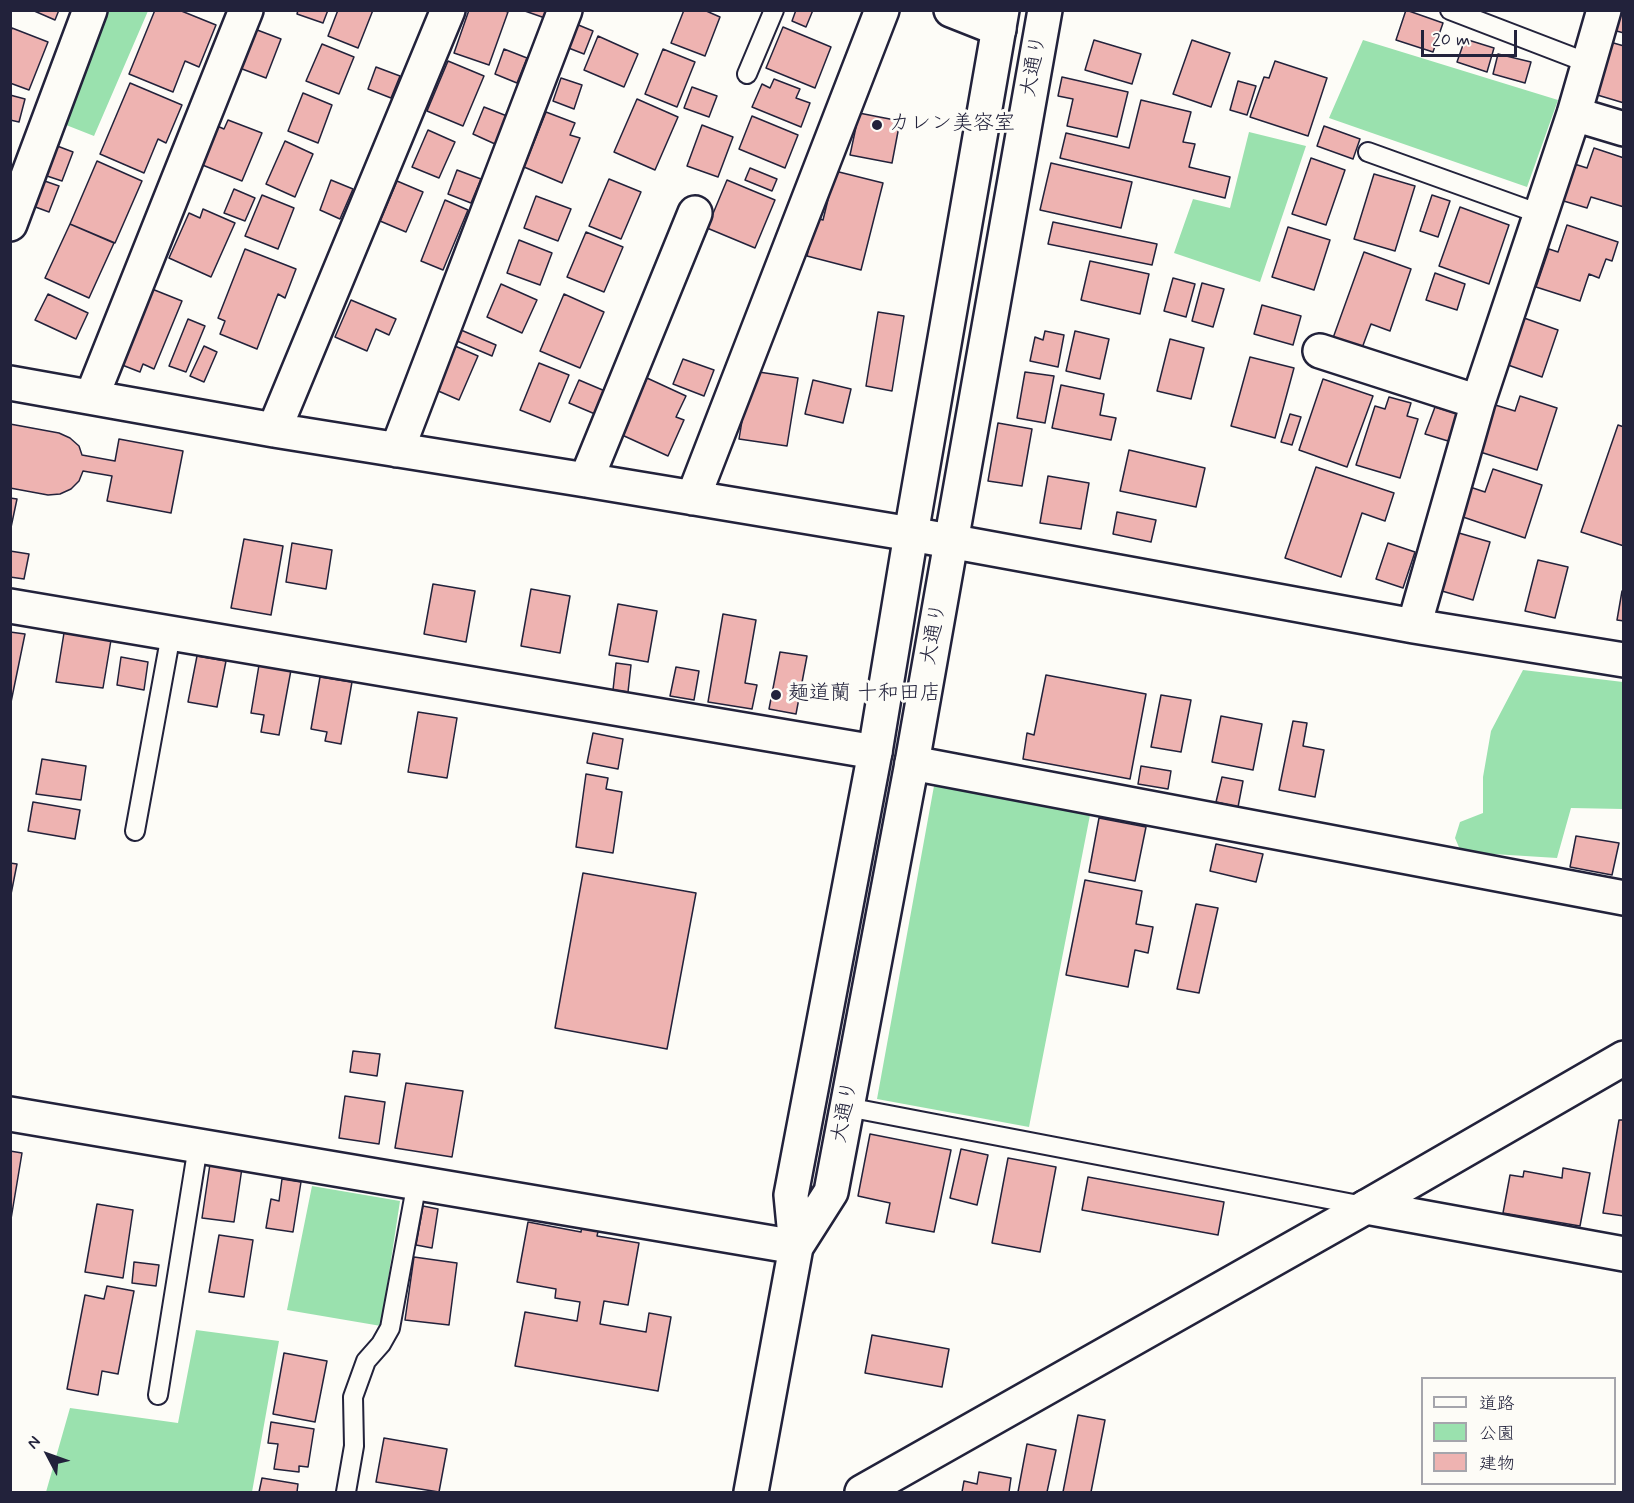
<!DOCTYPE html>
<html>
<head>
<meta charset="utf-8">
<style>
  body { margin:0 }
  #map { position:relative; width:1634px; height:1503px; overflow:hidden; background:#fdfcf7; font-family:Mynerve,"Klee One",sans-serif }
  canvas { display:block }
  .frame { position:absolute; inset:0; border:12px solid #22223b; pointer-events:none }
  .legend { position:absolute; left:1421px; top:1377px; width:195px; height:108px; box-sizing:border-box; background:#fdfcf7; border:2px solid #a5a5ac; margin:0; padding:8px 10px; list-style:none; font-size:18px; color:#22223b }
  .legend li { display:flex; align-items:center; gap:12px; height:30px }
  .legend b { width:30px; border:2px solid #a5a5ac }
  .north { position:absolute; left:18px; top:1425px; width:60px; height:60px; -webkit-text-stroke:4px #fdfcf7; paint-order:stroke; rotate:311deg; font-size:16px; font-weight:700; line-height:24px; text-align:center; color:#22223b }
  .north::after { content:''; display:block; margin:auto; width:21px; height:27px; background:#22223b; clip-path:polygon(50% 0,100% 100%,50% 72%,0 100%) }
  .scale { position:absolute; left:1421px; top:30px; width:96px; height:27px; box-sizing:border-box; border:3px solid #22223b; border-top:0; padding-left:8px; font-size:18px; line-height:21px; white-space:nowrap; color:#22223b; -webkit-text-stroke:4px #fdfcf7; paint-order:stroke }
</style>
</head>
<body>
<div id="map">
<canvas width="1634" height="1503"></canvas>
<div class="frame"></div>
<ul class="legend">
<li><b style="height:8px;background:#fdfcf7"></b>道路</li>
<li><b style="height:16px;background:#9ae1ae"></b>公園</li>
<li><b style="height:16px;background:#eeb3b1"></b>建物</li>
</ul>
<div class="north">N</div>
<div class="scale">20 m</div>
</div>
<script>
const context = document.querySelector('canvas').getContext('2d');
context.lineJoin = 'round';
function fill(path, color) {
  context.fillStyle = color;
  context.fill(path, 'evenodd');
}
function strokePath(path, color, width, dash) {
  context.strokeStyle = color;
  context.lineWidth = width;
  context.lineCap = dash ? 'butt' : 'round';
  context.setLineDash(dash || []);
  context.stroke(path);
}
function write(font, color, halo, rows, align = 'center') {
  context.font = font + ' Mynerve,"Klee One",sans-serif';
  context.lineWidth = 6;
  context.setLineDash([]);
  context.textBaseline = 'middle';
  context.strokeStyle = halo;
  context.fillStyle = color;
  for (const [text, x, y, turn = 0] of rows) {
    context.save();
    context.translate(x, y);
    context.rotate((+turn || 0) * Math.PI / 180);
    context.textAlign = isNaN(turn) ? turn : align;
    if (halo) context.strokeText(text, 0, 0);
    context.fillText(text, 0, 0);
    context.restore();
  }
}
fill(new Path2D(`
  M104,11h44l-54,125 -33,-13z
  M1363,40l195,60 -31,87 -198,-69z
  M1249,132l57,14 -46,136 -86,-29 19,-54 37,9z
  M1523,670l100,12v127l-52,-1 -14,50 -96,-6 -6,-14 5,-16 23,-9v-36l8,-46z
  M934,786l157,24 -62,317 -152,-28z
  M312,1186l88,15 -19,125 -94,-16z
  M196,1330l83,11 -27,151h-206l24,-84 108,15z`), '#9ae1ae');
const building = new Path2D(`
  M32,10h27l-4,10z
  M155,10h24l37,15 -17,42 -14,-6 -12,31 -44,-18z
  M298,10h30l-5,13 -26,-9z
  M338,10h35l-15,38 -30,-12z
  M469,10h33l6,2 -19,53 -35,-12z
  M522,10h25l-2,8z
  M684,10h20l16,7 -15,39 -34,-13z
  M796,10h17l-7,17 -14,-6z
  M1406,10l37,13 -10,29 -37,-12z
  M1615,10h9v23l-15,-4z
  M576,24l17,7 -9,23 -18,-7z
  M783,27l48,20 -16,41 -49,-20z
  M12,28l36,14 -19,48 -19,-7v-50z
  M252,28l29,11 -15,39 -29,-11z
  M598,36l40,18 -14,33 -40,-17z
  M1465,39l29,9 -7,24 -30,-10z
  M1094,40l47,14 -9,30 -47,-14z
  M1192,40l38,13 -19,54 -38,-13z
  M1610,42l14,4v57l-30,-9z
  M322,44l32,13 -15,37 -33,-13z
  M504,49l23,9 -10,25 -22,-9z
  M663,49l32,13 -18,45 -32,-13z
  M1498,54l33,8 -6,21 -32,-9z
  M448,61l36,15 -21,50 -36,-15z
  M1275,61l52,17 -19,58 -58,-19 14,-40 5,1z
  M376,67l24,9 -9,22 -23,-9z
  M1062,77l66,15 -11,45 -50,-11 6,-27 -15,-3z
  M561,78l21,7 -8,24 -21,-8z
  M774,79l26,10 -4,9 14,5 -9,24 -49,-20 10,-23 8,4z
  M1238,81l18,5 -9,29 -17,-5z
  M130,83l52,22 -16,38 -8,-4 -14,34 -44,-19z
  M692,87l25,9 -8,21 -25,-9z
  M303,93l29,12 -14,38 -30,-12z
  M10,95l15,4 -6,23 -9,-2z
  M637,99l41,18 -23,53 -41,-18z
  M1141,100l50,12 -8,30 12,2 -6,23 41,10 -5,21 -165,-40 6,-25 63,15z
  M484,107l23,9 -12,28 -22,-10z
  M546,112l29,11 -5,12 10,3 -18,45 -38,-16z
  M859,113l41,8 -8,42 -42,-8z
  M752,116l46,19 -13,33 -46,-19z
  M228,120l34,13 -20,48 -42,-17 15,-39 9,4z
  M702,125l31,12 -15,40 -31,-11z
  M1324,126l36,13 -7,20 -36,-13z
  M428,130l27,12 -16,36 -27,-11z
  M285,141l28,13 -18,43 -29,-13z
  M52,144l21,8 -11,29 -21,-7z
  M1594,148l30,10v49l-33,-10 -4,11 -30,-9 11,-37 19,6z
  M1311,158l34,12 -19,55 -34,-11z
  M97,161l45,20 -27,62 -45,-19z
  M1051,163l81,19 -11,46 -81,-18z
  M750,168l27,11 -5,12 -27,-11z
  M457,170l24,9 -10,24 -23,-9z
  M835,171l48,12 -22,87 -54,-14 9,-38 7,2z
  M1374,174l41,12 -20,65 -41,-12z
  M39,179l20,7 -10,26 -19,-7z
  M609,179l32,13 -20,47 -32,-13z
  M331,180l22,9 -13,30 -20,-9z
  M727,180l48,20 -20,48 -48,-20z
  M397,181l26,11 -17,40 -26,-11z
  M234,189l21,9 -10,23 -21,-8z
  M262,195l32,13 -16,41 -33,-13z
  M1432,195l18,6 -12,36 -18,-6z
  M536,196l35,13 -13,32 -34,-13z
  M445,200l23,10 -25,60 -22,-9z
  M1460,207l49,18 -20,59 -50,-18z
  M203,209l32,14 -24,54 -42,-19 20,-45 11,5z
  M1053,222l104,22 -5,21 -104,-21z
  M70,224l44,19 -25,55 -44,-20z
  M1567,225l51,17 -6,19 -6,-2 -7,19 -10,-4 -9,27 -44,-14 13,-38 9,3z
  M1288,227l42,13 -16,50 -42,-13z
  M586,232l37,15 -19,45 -37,-15z
  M519,240l33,13 -12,32 -33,-12z
  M245,249l51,20 -11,29 -7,-4 -21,55 -37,-15 5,-13 -7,-3z
  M1364,252l47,17 -21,62 -19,-7 -9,24 -29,-10z
  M1090,261l59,13 -9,40 -59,-14z
  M1435,273l30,11 -8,26 -31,-10z
  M1173,278l22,6 -9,33 -22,-6z
  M1202,283l22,6 -11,38 -21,-6z
  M501,284l36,16 -15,33 -35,-16z
  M147,287l35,14 -28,68 -11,-5 -3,8 -23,-9z
  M48,294l40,19 -12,26 -41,-19z
  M564,294l40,18 -24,56 -40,-17z
  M351,300l45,19 -7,16 -13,-6 -9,22 -32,-14z
  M1262,305l39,11 -8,29 -39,-11z
  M878,312l26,4 -12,75 -26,-5z
  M1524,318l34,12 -16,47 -34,-12z
  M188,319l17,7 -19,46 -17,-6z
  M461,330l35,15 -4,11 -35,-15z
  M1045,331l19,4 -6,32 -28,-6 5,-24 8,3z
  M1075,331l34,8 -9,40 -34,-8z
  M1170,339l34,9 -13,51 -34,-8z
  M204,346l13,6 -13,30 -14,-6z
  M455,346l23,10 -19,44 -23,-10z
  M1250,357l44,11 -19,70 -44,-12z
  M683,359l31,11 -10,26 -31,-12z
  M539,363l30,12 -19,47 -30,-12z
  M759,372l39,6 -11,68 -48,-7 10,-60 8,1z
  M1025,372l29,4 -9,47 -28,-5z
  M647,378l39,18 -10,21 8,3 -16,36 -46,-21z
  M1323,379l50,17 -26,71 -48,-17z
  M579,380l26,11 -10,23 -26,-11z
  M813,380l38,9 -8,34 -38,-9z
  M1061,385l43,9 -4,21 16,3 -5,22 -59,-12z
  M1520,396l37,12 -20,62 -60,-19 15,-47 23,7z
  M1389,397l22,6 -4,13 11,3 -18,59 -44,-13 19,-59 10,3z
  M1435,407l23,7 -10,27 -23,-7z
  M1290,414l11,3 -9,28 -11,-3z
  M998,423l34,6 -10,57 -34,-5z
  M10,424l49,9 11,5 9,8 3,9 33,6 4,-22 64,12 -12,62 -64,-12 5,-25 -29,-5 -4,10 -8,8 -11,5 -12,1 -38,-7z
  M1618,425l6,2v119l-43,-14z
  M1129,450l76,18 -9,39 -76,-16z
  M1316,467l78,26 -9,28 -23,-8 -21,64 -56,-19z
  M1493,469l49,16 -17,53 -65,-22 10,-29 15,5z
  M1048,476l41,7 -8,46 -41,-6z
  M10,498l7,1 -7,33z
  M1117,512l39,8 -5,22 -38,-8z
  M1452,531l38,11 -17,58 -38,-11z
  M244,539l39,7 -12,69 -40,-7z
  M292,543l40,7 -6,39 -40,-7z
  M1388,543l27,9 -12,36 -27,-9z
  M10,551l19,3 -5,25 -14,-2z
  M1538,560l30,7 -13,51 -30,-7z
  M433,584l42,7 -9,51 -42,-8z
  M531,589l39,7 -10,57 -39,-7z
  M1622,591h2v30l-7,-1z
  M618,604l39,7 -9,51 -39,-7z
  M723,614l33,6 -11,63 12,2 -5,24 -44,-7z
  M10,632l15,2 -15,73z
  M64,633l47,7 -8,48 -47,-6z
  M780,652l27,4 -11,58 -27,-5z
  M197,656l29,5 -9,46 -29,-5z
  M121,657l27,5 -4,28 -27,-5z
  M616,663l15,2 -3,27 -15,-2z
  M259,665l32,5 -12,65 -18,-3 3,-17 -13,-2z
  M676,667l23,4 -5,29 -24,-4z
  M1046,675l100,19 -16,85 -107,-20 4,-26 7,2z
  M320,677l32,5 -11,62 -16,-3 2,-9 -16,-3z
  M1161,695l30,5 -10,52 -30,-5z
  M418,712l39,6 -10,60 -39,-6z
  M1221,716l41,8 -9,46 -41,-8z
  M1293,721l14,2 -4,23 21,4 -9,47 -36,-7z
  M593,733l30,6 -5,30 -31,-6z
  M42,759l44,7 -5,34 -45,-6z
  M1141,766l30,5 -3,18 -30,-5z
  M586,774l22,4 -2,11 16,3 -9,61 -37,-6z
  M1222,777l21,4 -5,26 -22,-5z
  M33,802l47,8 -5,29 -47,-8z
  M1099,818l47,9 -11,54 -46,-9z
  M1576,836l43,7 -7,32 -42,-8z
  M1216,844l47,10 -7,28 -46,-11z
  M10,863l7,1 -7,35z
  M583,873l113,20 -29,156 -112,-21z
  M1085,880l57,11 -6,33 17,3 -5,26 -13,-3 -7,37 -62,-12z
  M1196,904l22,4 -19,85 -22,-4z
  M353,1051l27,3 -3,22 -27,-4z
  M406,1083l57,8 -11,66 -57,-9z
  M345,1096l40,6 -6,42 -40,-6z
  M1619,1120h5v96l-21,-3z
  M870,1134l81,16 -17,82 -48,-9 4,-20 -32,-7z
  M961,1149l27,6 -11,50 -27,-7z
  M10,1151l12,2 -12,72z
  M1008,1158l48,9 -16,85 -48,-9z
  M210,1164l32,4 -8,54 -32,-4z
  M1563,1168l27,5 -10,53 -77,-13 7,-38 13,2 1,-6 38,7z
  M1088,1177l136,25 -6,33 -136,-25z
  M282,1179l19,3 -8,50 -27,-4 5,-29 8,2z
  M97,1204l36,6 -10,68 -38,-6z
  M423,1206l15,3 -6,39 -16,-3z
  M583,1219l17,4 -3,13 42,7 -11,62 -24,-4 -4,23 46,8 3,-19 22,4 -13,74 -143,-25 10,-54 52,9 3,-19 -25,-4 1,-9 -39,-7 11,-60 53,10z
  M219,1235l34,5 -9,57 -35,-5z
  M414,1257l43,6 -8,62 -44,-5z
  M134,1262l25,3 -3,21 -24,-3z
  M107,1286l27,5 -16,83 -16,-3 -4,24 -31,-6 18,-94 19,4z
  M872,1335l77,14 -7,38 -77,-14z
  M284,1353l43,8 -12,61 -42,-8z
  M1078,1415l27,5 -14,72h-28z
  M271,1422l43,7 -6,38 -9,-1v6l-25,-3 4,-25 -10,-1z
  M384,1438l63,11 -8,43 -63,-10z
  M1027,1444l29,6 -9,42h-29z
  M979,1472l32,6 -2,14h-47l2,-11 13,3z
  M262,1478l36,6 -1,8h-38z`);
fill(building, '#eeb3b1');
strokePath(building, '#22223b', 1.5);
const lane = new Path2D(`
  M1450,10l138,53
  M747,74l27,-64
  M1368,152l172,62
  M135,831l36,-197
  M847,1107l517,99
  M158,1395l40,-249
  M346,1492l8,-46 -1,-49 13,-36 15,-17 9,-16 27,-146`);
const street = new Path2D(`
  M951,10l48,19
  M1574,114l50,15
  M10,224l80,-214
  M1320,351l158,51
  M10,383l264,47 312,50 325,54 503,92 210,34
  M92,396l154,-386
  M274,430l174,-420
  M397,450l168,-440
  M586,480l109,-267
  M693,498l189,-488
  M10,606l865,146
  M1414,626l64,-224 96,-288 30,-104
  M912,763l712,135
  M10,1114l786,133
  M1366,1207l258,47`);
const secondary = new Path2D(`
  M796,1247l35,-55 81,-429 133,-753
  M751,1492l45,-245 -5,-52 84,-443 36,-218 91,-524
  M862,1492l504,-285 258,-149`);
strokePath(lane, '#22223b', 22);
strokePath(street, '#22223b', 38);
strokePath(secondary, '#22223b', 38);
strokePath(lane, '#fdfcf7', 18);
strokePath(street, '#fdfcf7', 33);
strokePath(secondary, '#fdfcf7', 33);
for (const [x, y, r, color] of [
  [877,125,6,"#22223b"],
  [776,695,6,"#22223b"]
]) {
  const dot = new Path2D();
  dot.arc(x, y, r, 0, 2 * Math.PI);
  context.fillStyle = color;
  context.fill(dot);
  strokePath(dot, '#fdfcf7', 2);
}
write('21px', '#22223b', '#fdfcf7', [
  ["大通り",1035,66,-80],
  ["大通り",935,634,-80],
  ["大通り",846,1112,-79]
]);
write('21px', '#22223b', '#fdfcf7', [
  ["カレン美容室",889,125],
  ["麺道蘭 十和田店",788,695]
], 'left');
</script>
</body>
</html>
